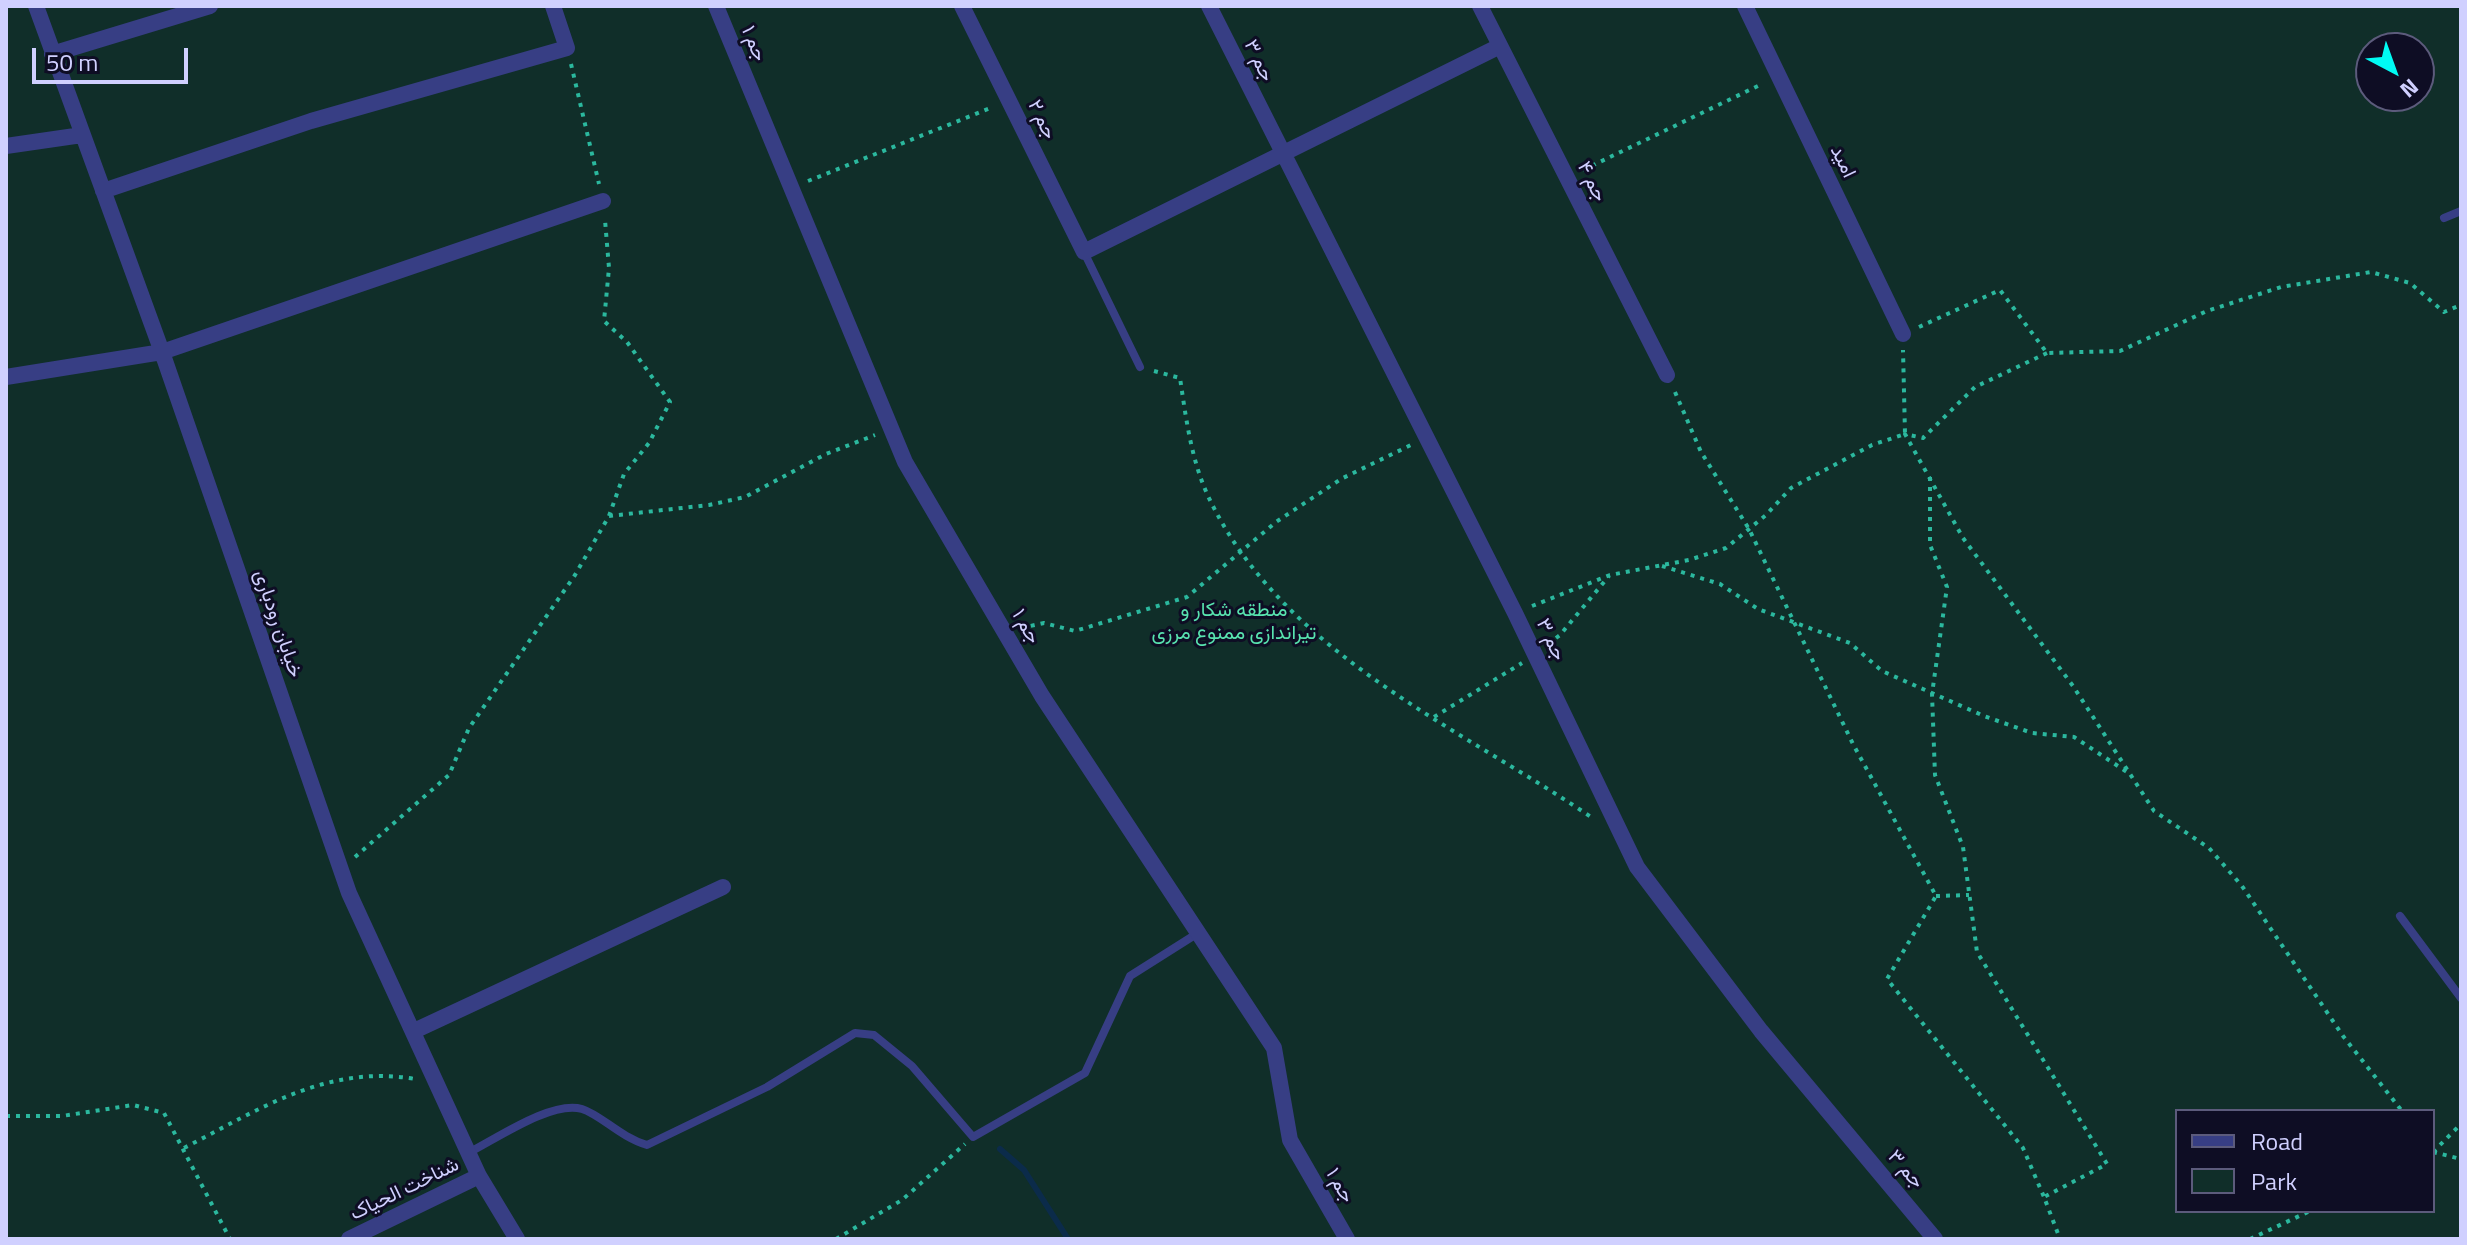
<!DOCTYPE html>
<html>
<head>
<meta charset="utf-8">
<style>
  body { margin:0 }
  #map { position:relative; width:2467px; height:1245px; overflow:hidden; background:#0e0d24; font-family:"Titillium Web",sans-serif }
  canvas { display:block }
  .frame { position:absolute; inset:0; border:8px solid #d0d0ff; pointer-events:none }
  .legend { position:absolute; left:2175px; top:1109px; width:260px; height:104px; box-sizing:border-box; background:#0e0d24; border:2px solid #5c5b7c; margin:0; padding:10px 14px; list-style:none; font-size:24px; color:#d0d0ff }
  .legend li { display:flex; align-items:center; gap:16px; height:40px }
  .legend b { width:40px; border:2px solid #5c5b7c }
  .north { position:absolute; left:2355px; top:32px; width:80px; height:80px; box-sizing:border-box; background:#0e0d24; border:2px solid #5c5b7c; border-radius:50%; rotate:139deg; font-size:22px; font-weight:700; line-height:32px; text-align:center; color:#d0d0ff }
  .north::after { content:''; display:block; margin:auto; width:28px; height:36px; background:#00fbf4; clip-path:polygon(50% 0,100% 100%,50% 72%,0 100%) }
  .scale { position:absolute; left:32px; top:48px; width:156px; height:36px; box-sizing:border-box; border:4px solid #d0d0ff; border-top:0; padding-left:10px; font-size:24px; line-height:28px; white-space:nowrap; color:#d0d0ff; -webkit-text-stroke:6px #0e0d24; paint-order:stroke }
</style>
</head>
<body>
<div id="map">
<canvas width="2467" height="1245"></canvas>
<div class="frame"></div>
<ul class="legend">
<li><b style="height:10px;background:#373e84"></b>Road</li>
<li><b style="height:22px;background:#102e29"></b>Park</li>
</ul>
<div class="north">N</div>
<div class="scale">50 m</div>
</div>
<script>
const context = document.querySelector('canvas').getContext('2d');
context.lineJoin = 'round';
function fill(path, color) {
  context.fillStyle = color;
  context.fill(path, 'evenodd');
}
function strokePath(path, color, width, dash) {
  context.strokeStyle = color;
  context.lineWidth = width;
  context.lineCap = dash ? 'butt' : 'round';
  context.setLineDash(dash || []);
  context.stroke(path);
}
function write(font, color, halo, rows, align = 'center') {
  context.font = font + ' "Titillium Web",Vazirmatn,sans-serif';
  context.lineWidth = 6;
  context.setLineDash([]);
  context.textBaseline = 'middle';
  context.strokeStyle = halo;
  context.fillStyle = color;
  for (const [text, x, y, turn = 0] of rows) {
    context.save();
    context.translate(x, y);
    context.rotate((+turn || 0) * Math.PI / 180);
    context.textAlign = isNaN(turn) ? turn : align;
    if (halo) context.strokeText(text, 0, 0);
    context.fillText(text, 0, 0);
    context.restore();
  }
}
fill(new Path2D(`
  M6,6h2455v1233h-2455zM2371,48h48v48h-48zM2177,1111h256v100h-256z`), '#102e29');
strokePath(new Path2D(`
  M1000,1149l24,21 44,69`), '#0b2b4a', 6);
strokePath(new Path2D(`
  M571,64l28,120
  M1583,170l179,-86
  M808,181l185,-74
  M1919,327l81,-37 47,63 73,-2 87,-40 74,-24 90,-15 39,11 34,29 17,-7
  M2047,353l-72,34 -52,51 -18,-4 58,104 110,148 81,125 55,37 33,38 101,150 59,75
  M1154,371l26,7c6,40 11,81 28,118 74,157 251,231 386,323
  M1675,392l26,60 48,77 104,215 83,152 -49,83 136,169 21,49
  M1930,477v68l17,42 -15,107 3,81 28,72 14,105 130,212 -63,33 16,42
  M609,516l100,-11 36,-8 81,-43 49,-19
  M1662,566l58,18 38,25 92,34 32,28 102,45 48,17 42,4 53,35
  M1532,606l78,-31 79,-15 37,-12 40,-33 25,-27 81,-43 33,-11 -2,-84
  M1021,628l23,-5 31,8 112,-34 89,-75 65,-43 72,-35
  M1548,644l12,-9 49,-59
  M1434,717l88,-54
  M355,857l94,-82 20,-47 106,-153 34,-59 15,-42 25,-31 21,-41 -43,-60 -23,-21 5,-53 -4,-48
  M1936,896l33,-1
  M6,1116h56l71,-11 31,8 66,126
  M184,1148c76,-39 143,-84 231,-69
  M2433,1152l28,-28
  M2433,1152l28,7
  M836,1239l66,-39 63,-56
  M2250,1239l60,-28`), '#2bb89e', 4, [4, 6]);
strokePath(new Path2D(`
  M2444,218l17,-7
  M1084,252l56,115
  M2400,916l61,82
  M468,1153c28,-14 84,-53 114,-44 19,6 38,28 65,36l120,-58 88,-54 19,2 38,31 61,71 112,-64 45,-97 68,-43`), '#373e84', 8);
strokePath(new Path2D(`
  M36,6l126,346 187,541 130,283 38,63
  M716,6l189,456 137,234 232,352 16,92 57,99
  M962,6l122,246 416,-206
  M1209,6l306,607 122,254 124,164 174,208
  M1480,6l187,369
  M1745,6l158,328
  M52,54l158,-48
  M6,146l76,-11
  M103,191l208,-70 256,-73 -14,-42
  M6,377l156,-25 441,-151
  M414,1031l309,-144
  M349,1239l130,-63`), '#373e84', 16);
write('20px', '#d0d0ff', '#0e0d24', [
  ["جم ۱",753,44,67],
  ["جم ۳",1258,61,64],
  ["جم ۲",1041,120,64],
  ["امید",1842,162,64],
  ["جم ۴",1591,182,63],
  ["خیابان رودباری",277,624,71],
  ["جم ۱",1025,627,60],
  ["جم ۳",1550,640,65],
  ["جم ۳",1905,1170,49],
  ["جم ۱",1339,1186,60],
  ["شناخت الحیاک",405,1190,-26]
]);
write('20px', '#58e3af', '#0e0d24', [
  ["منطقه شکار و",1234,611],
  ["تیراندازی ممنوع مرزی",1234,634]
]);
</script>
</body>
</html>
